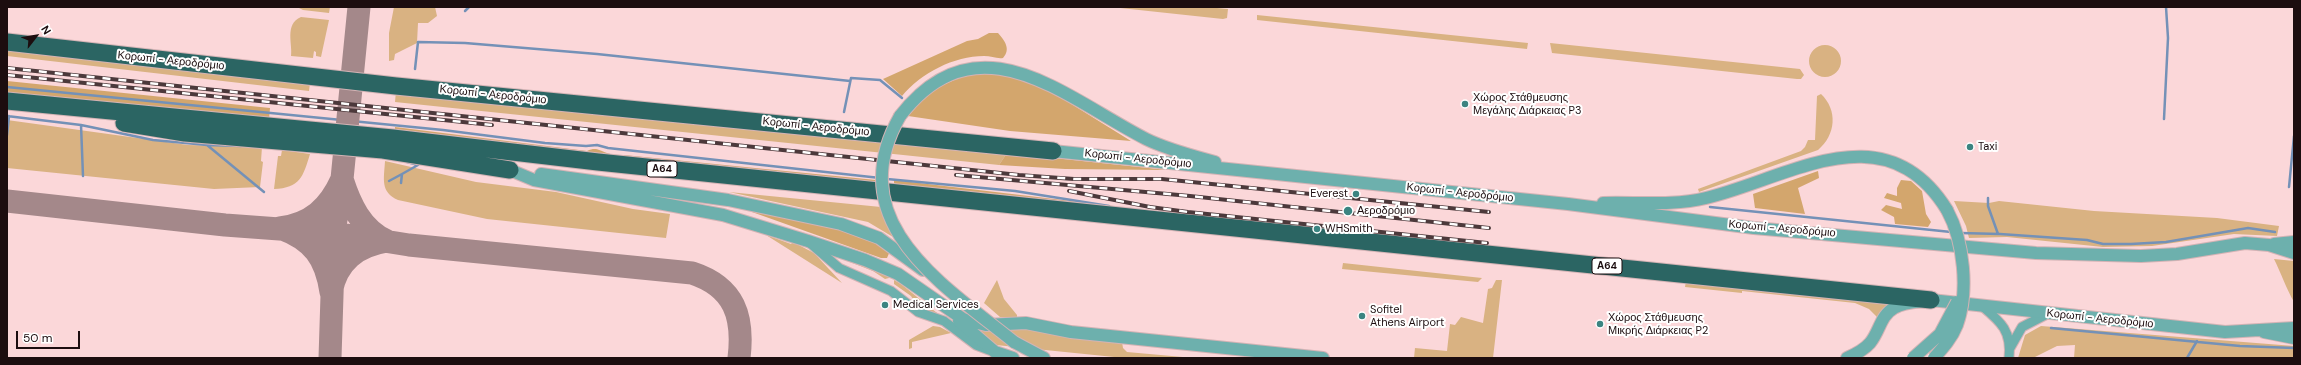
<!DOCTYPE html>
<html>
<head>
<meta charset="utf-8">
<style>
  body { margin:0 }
  #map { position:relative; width:2301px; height:365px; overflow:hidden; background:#fbd7d9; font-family:"DM Sans",sans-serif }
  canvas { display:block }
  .frame { position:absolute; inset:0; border:8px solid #1c0d0f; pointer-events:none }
  .north { position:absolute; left:16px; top:16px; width:40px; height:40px; -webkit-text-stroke:3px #fff; paint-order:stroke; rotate:59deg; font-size:11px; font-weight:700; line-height:16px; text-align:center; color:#1c0d0f }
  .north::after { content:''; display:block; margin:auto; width:14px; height:18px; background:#1c0d0f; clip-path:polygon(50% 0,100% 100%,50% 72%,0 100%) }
  .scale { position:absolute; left:16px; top:331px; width:64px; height:18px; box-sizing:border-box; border:2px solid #1c0d0f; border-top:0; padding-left:5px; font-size:12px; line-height:14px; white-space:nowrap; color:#1c0d0f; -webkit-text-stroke:3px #fff; paint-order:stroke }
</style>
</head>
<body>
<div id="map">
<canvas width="2301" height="365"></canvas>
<div class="frame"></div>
<div class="north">N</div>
<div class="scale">50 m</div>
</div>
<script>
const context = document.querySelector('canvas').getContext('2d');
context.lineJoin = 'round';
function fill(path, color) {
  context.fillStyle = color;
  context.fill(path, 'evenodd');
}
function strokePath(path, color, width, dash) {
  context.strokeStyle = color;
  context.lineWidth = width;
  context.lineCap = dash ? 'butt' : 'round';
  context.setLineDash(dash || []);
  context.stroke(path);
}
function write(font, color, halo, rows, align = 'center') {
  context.font = font + ' "DM Sans",sans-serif';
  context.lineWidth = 4;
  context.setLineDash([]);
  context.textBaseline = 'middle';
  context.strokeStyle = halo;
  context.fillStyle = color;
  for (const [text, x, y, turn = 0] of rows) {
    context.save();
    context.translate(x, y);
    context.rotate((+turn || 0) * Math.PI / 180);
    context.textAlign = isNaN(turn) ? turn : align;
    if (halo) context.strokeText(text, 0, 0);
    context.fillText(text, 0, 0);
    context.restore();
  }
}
fill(new Path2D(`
  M297,7h33l-1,6 -26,-3z
  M394,7h41l2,9 -9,7h-10l-1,20 -22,11 -1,6 -5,1v-28z
  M1111,7h95l22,2 -1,9 -4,1z
  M1257,15l271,28 -1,6 -270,-29z
  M301,17l28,3 -8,37 -5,-1v-4l-2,-1 -1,7 -22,-2c2,-11 -7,-32 10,-39z
  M1550,43l231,24 19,2 4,6 -3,4h-4l-245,-26z
  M1809 61a16 16 0 1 1 32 0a16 16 0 1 1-32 0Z
  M7,48l303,35 -1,8 -302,-35z
  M396,91l611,62 -8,12 -604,-63z
  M1821,94c17,16 15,41 -3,56l-119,42 -1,-3 103,-38 4,-4 3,-7h7l2,-44z
  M7,120l181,25 74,2 -1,14 2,1 -3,25 -46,2 -207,-21z
  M282,150l28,4c-7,23 -10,34 -36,35l4,-33h3z
  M385,161l91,21 80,10 77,17 37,5 -4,24 -179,-19 -89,-19c-18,-8 -14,-21 -13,-39z
  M729,192l152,15 12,30 -25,-15z
  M1954,201l35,2 10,-2 95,10 123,7 62,8 -2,10 -43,-2 -82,12 -49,1 -96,-10 -38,1 -3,-12z
  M766,235l25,9 2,-2 21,11 28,30z
  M827,251l62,25v2l-4,1 -12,-8 -46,-18z
  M2274,259l20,2v41c-8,-14 -13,-29 -20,-43z
  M1343,263l139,15 -4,4 -136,-13z
  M894,280l7,4 41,33 -20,-7 -5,-4 -6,-10 -17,-12z
  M997,280l7,19 13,16v2h-17l-16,-14z
  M1496,280h6l-9,78h-79l1,-10 32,3 3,-27 5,1 6,-8 22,6 5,-34 4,-1z
  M1686,281l209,21 -17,16 -9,-9 -14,-6 -113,-12v2l-57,-6z
  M933,326l7,1 11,6 -39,9v6l-3,1v-9z
  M2041,326l253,20v12h-220l1,-13 -18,1 -24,12h-15l7,-23z
  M1014,327l108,15 1,6 4,4 67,6h-70l-128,-13 -24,-16 12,2z`), '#d9b282');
fill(new Path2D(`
  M989,33h9c7,8 13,16 5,25 -6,1 -12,-2 -19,-2 -30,0 -63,17 -82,40l-19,-17 84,-38 11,-2z
  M988,73l26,3 38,16 79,49 -121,-10 -102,-15 22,-25 33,-15z
  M7,81l263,27 -1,11 -262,-25z
  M395,127l192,24c9,-4 11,-1 20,2 5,2 12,2 17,2l252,25 1,6 -482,-53z
  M1007,153l160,17 -102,-1 -66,-4z
  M1818,171l1,7 -21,10 7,26 -50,-6 -2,-14z
  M894,180l219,26 46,10 -265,-29z
  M1901,180l10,1 11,10 4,23 5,8 -3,5 -33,-3 -1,-7 -13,-7 5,-5 16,4 -1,-6 -17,-5 3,-5 10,3v-8z
  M753,207l106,25 31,19 -3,7h-6l-129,-46z`), '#d3a66d');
strokePath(new Path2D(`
  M465,11l4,-4
  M415,69l3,-27 47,1 132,11 253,27
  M7,87l436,43 102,13 41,3 11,-1 11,3 272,30
  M844,112l7,-34 29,2 22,18
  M7,116l74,9 72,15 54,5
  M2164,119l4,-81 -2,-31
  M81,125l2,51
  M7,135l2,-19
  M241,146l-34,-1 57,47
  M402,174l16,-9 -11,-3
  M887,179l128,12 94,15
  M389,181l13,-7 -1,9
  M2289,187l5,-51
  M1988,198v8l10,28
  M1710,207l241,25
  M1960,233l40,1 87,6 16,4h28l35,-2 82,-14 27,4
  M2051,328l189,18 54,2
  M2187,358l10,-17`), '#7491b7', 2.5);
strokePath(new Path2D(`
  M342,179c8,25 19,50 45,62 -30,5 -50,20 -56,51 -5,-34 -18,-52 -51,-64 31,-4 49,-20 62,-49z
  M7,201l218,24 109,8 75,12 283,28c43,14 52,44 47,85
  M330,358l4,-125 8,-54 17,-172`), '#a4888a', 23);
const minor = new Path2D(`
  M810,243l29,25 52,23 27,21 26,9 32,24 13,5
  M1982,306c19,16 30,25 27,52
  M2010,348l12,-21 27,-14`);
const tertiary = new Path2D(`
  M900,116c78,-101 164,-19 246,23 20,10 47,17 69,23
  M1053,151l515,53 186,24 282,25 105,3 36,-2 68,-11 24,2 25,8
  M510,170l24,10 189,35 85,26 57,19 33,14 65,45 23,6 40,-2 45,9 252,26
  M541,174l187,26 113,24 38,14 44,32
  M1603,203c34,-1 70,3 103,-5 83,-20 179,-88 241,12
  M2274,244l20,-2
  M959,321l36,31 18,6
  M2264,332l30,6
  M1014,342l30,16
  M1847,358c9,-4 17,-8 23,-15 10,-12 10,-27 24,-35 11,-7 25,-6 37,-8l294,32 69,-4`);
const motorway = new Path2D(`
  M7,42l389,44 657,65
  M7,101l386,37 205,24 1333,138
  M124,123l61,10 198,17 127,20`);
strokePath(minor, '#d3b3b5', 11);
strokePath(tertiary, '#d3b3b5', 14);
strokePath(motorway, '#d3b3b5', 19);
strokePath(minor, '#6db0ad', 9);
strokePath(tertiary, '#6db0ad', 12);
strokePath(motorway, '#2b6563', 17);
const rail = new Path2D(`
  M7,68l1012,107 55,4h88l327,33
  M7,75l485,50
  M956,175l234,21 299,32
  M1069,191l81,16 38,5 299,31`);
strokePath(rail, '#4c393b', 4);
strokePath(rail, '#fff', 2.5, [8]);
const tertiaryBridge = new Path2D(`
  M900,116c-60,106 42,168 114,226
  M1913,358l27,-24 17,-32
  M1934,358c9,-10 18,-20 23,-33 12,-33 7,-84 -10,-115`);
strokePath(tertiaryBridge, '#d3b3b5', 14, []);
strokePath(tertiaryBridge, '#6db0ad', 12);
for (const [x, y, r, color] of [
  [1465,104,4,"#3b8481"],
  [1970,147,4,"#3b8481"],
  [1356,194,4,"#3b8481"],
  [1348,211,5,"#3b8481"],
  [1317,229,4,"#3b8481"],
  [885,305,4,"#3b8481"],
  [1362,316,4,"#3b8481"],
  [1600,324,4,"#3b8481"]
]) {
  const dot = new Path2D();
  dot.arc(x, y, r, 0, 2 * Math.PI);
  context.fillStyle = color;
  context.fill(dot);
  strokePath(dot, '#fff', 1.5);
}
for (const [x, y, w] of [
  [662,169,30],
  [1607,266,30]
]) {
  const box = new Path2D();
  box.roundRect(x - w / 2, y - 8, w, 16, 3);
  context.fillStyle = '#fff';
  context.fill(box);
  strokePath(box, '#1c0d0f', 1);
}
write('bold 10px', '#1c0d0f', null, [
  ["Α64",662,169],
  ["Α64",1607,266]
]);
write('11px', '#1c0d0f', '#fff', [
  ["Κορωπί - Αεροδρόμιο",171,61,6],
  ["Κορωπί - Αεροδρόμιο",493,95,6],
  ["Κορωπί - Αεροδρόμιο",816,127,6],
  ["Κορωπί - Αεροδρόμιο",1138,159,6],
  ["Κορωπί - Αεροδρόμιο",1460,193,6],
  ["Κορωπί - Αεροδρόμιο",1782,229,5],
  ["Κορωπί - Αεροδρόμιο",2100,319,6]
]);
write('11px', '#1c0d0f', '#fff', [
  ["Χώρος Στάθμευσης",1473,98],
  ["Μεγάλης Διάρκειας P3",1473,111],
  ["Taxi",1978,147],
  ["Everest",1348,194,"right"],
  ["Αεροδρόμιο",1357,211],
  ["WHSmith",1325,229],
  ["Medical Services",893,305],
  ["Sofitel",1370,310],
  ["Athens Airport",1370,323],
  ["Χώρος Στάθμευσης",1608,318],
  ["Μικρής Διάρκειας P2",1608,331]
], 'left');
</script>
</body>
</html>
